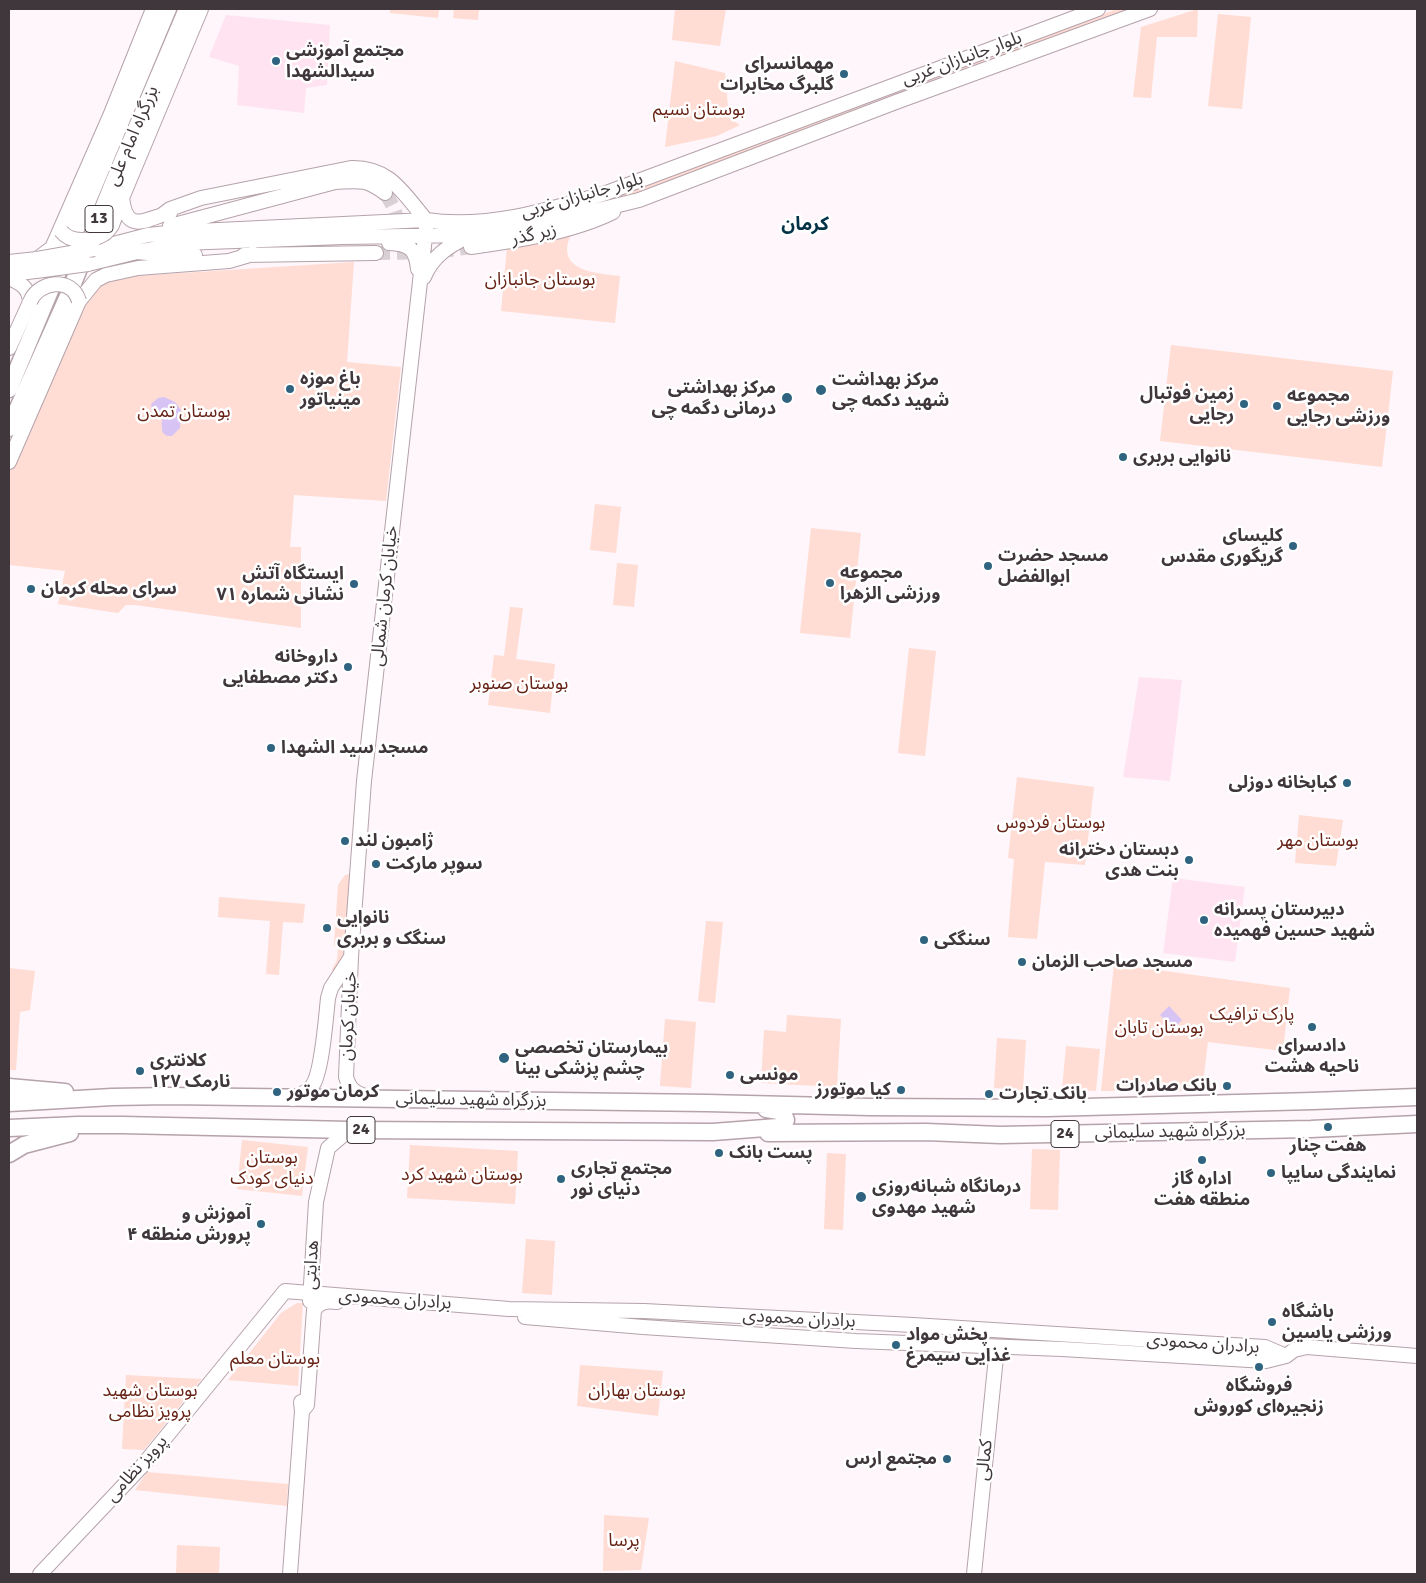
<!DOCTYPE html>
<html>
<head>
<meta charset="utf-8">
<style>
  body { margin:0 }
  #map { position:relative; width:1426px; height:1583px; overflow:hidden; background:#fef6fa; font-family:Signika,sans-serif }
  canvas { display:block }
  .frame { position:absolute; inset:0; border:10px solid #3f373b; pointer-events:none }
</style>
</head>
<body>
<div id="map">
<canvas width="1426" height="1583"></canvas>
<div class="frame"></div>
</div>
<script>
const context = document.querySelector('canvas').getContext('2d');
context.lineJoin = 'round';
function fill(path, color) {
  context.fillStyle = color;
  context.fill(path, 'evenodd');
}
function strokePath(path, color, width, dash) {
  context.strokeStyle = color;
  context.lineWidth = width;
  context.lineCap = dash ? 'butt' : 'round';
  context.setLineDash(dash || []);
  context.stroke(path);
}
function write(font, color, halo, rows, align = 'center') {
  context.font = font + ' Signika,"Noto Sans Arabic",sans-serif';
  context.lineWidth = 5;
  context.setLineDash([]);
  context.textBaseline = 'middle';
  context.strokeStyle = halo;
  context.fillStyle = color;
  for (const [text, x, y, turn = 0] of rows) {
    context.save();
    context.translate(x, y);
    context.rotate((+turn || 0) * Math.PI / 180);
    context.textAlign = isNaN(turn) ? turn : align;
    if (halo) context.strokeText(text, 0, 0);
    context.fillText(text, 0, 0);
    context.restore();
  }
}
fill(new Path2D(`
  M226,15l104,10 -3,60 -21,3 -2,25 -67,-8 2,-39 -30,-9z
  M1139,677l43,3 -12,101 -47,-4z
  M1173,878l72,9 -10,75 -72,-9z`), '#ffe3f0');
fill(new Path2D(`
  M390,9h49l-1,9 -48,-5z
  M454,9h25l-1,11 -25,-2z
  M675,9h51l-6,37 -48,-6z
  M1117,9h17l-497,185 -114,28 21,-11z
  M1198,9l-1,28h-40l-6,61 -18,-1 8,-70z
  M1218,14l33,3 -9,92 -34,-3z
  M675,61l50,12 4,45 11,7 -23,11 -52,11z
  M572,232c-19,39 22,41 48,44l-5,47 -114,-12 6,-64z
  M354,262l-7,100 54,5 -15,134 -92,-6 -4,52h11v81l-166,-23h-9l-8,8 -60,-9 7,-33 -56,-6v-94l46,-108 27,-58 16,-18 16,-7 21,-4z
  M1171,345l222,26 -11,96 -222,-26z
  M595,504l26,3 -5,46 -26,-3z
  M811,528l50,5 -11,105 -50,-5z
  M617,563l21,2 -4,42 -21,-2z
  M510,607l13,1 -7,51 39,5 -5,49 -62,-8 6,-50 10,1z
  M909,648l27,3 -11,105 -27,-3z
  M1017,777l77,10 -9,78 -40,-3 -8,77 -29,-2 6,-78 -6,-1z
  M1299,815l44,5 -7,46 -41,-3z
  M350,874l-7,89 -10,10 -1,-4 5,-9 1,-12 -4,-3 4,-60 7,-10z
  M219,897l86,7 -2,19 -20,-1 -4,53 -13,-1 4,-53 -52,-4z
  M706,921l17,1 -8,81 -17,-2z
  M1114,964l176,24 -7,63 -75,-9 -6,49h-101z
  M9,968l26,3 -5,39 -10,2 -4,58h-7z
  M787,1015l54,4 -4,68 -76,-4 3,-53 22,2z
  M665,1019l31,3 -5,66 -31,-2z
  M997,1038l29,2 -3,50 -29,-2z
  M1066,1046l34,3 -4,42 -34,-2z
  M242,1140l66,7 -6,49 -65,-7z
  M410,1145l108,6 -3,53 -108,-6z
  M1032,1149l28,1 -2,60 -28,-1z
  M827,1153l19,1 -3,76 -19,-1z
  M526,1239l29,2 -3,54 -30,-2z
  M297,1303h6l-5,83 -70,-6 53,-67z
  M580,1365l83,6 -5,45 -81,-10z
  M126,1375l76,4 -58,71 -22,-1z
  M147,1472l141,12 -1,22 -152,-16z
  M604,1515l45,3 -8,52 -38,1z
  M177,1545l43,2 -1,27h-43z`), '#ffdcd4');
fill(new Path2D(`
  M164,397l11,5 6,8 -1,18 -8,8h-5l-4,-3c-4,-11 5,-17 -11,-22l-1,-7 7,-6z
  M1169,1006l13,14 -9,9 -13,-14z`), '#d7c4f5');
strokePath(new Path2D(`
  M385,193c13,19 17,33 2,51
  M376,253l58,-1 37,-5`), '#d8d0d4', 14, [14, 7]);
const secondary = new Path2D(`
  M122,198c5,38 24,20 48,15
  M162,215l8,-6 31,-11 150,-30c39,-1 52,25 75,52
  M112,225l10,-27 79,-189
  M170,226l165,-44c24,-1 30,-4 50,11
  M389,243c20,1 27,5 29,26
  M471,247c45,-6 102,-15 142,-35
  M94,249l54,-14 29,-3 249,-12c61,9 123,-10 180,-27l492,-184
  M137,252l45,-9 161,-6 126,-2 23,-2 58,-11 89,-22 257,-98 254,-93
  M244,255l132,-2
  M9,262l28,-3 15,-11 58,-132 43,-107
  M88,264l49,-12 41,4 17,-1
  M9,274l27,-3
  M424,277c8,-20 23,-30 41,-39
  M9,278c12,5 20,10 21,24l-21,46
  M9,462l70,-161 17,-21 10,-5 32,-7 91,-7 24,-7
  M368,1097c-13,-4 -18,-7 -22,-20l5,-120 13,-176 62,-553
  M293,1099c7,-4 14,-7 19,-13 10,-12 14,-70 16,-88l3,-10 20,-31
  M310,1301l6,-99 12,-54 21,-18
  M525,1317l118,10 213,14 206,8 204,12 20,-5 8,-6 13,-3 110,9
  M302,1411l5,-6 7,-95c6,-9 13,-9 23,-8
  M40,1574l103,-109 142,-174 224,18 135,2 269,14 352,22 21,9
  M290,1574l12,-163 -1,-9
  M974,1574l23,-227`);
const trunk = new Path2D(`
  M9,389l159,-380
  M9,428l59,-132 46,-115 73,-172
  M9,1087l56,5
  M9,1103l103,-6 57,-1 538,7 163,4 177,1 266,-7 104,-4
  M9,1128l69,-3h44l227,5 364,2 65,-5 6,-3 2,-4 -2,-5 -5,-4 -13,-2
  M768,1133l158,-1 74,3 311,-6 106,-5
  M9,1154l15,-9 46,-12`);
strokePath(secondary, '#b5a2ab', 16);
strokePath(trunk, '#b5a2ab', 19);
strokePath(secondary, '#fff', 14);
strokePath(trunk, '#fff', 16);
const secondaryBridge = new Path2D(`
  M61,231c9,12 30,11 43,3 3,-2 6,-6 8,-9
  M37,259l57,-10
  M36,271l52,-7
  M30,302c8,-21 42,-26 49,-1`);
strokePath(secondaryBridge, '#b5a2ab', 16, []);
strokePath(secondaryBridge, '#fff', 14);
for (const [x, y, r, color] of [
  [276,61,5,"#2f637f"],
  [844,74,5,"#2f637f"],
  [290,389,5,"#2f637f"],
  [821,390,6,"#2f637f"],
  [787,398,6,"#2f637f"],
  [1244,404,5,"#2f637f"],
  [1277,406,5,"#2f637f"],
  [1123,457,5,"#2f637f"],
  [1293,546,5,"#2f637f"],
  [988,566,5,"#2f637f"],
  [830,583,5,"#2f637f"],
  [354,584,5,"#2f637f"],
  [31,589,5,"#2f637f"],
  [348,667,5,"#2f637f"],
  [271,748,5,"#2f637f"],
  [1347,783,5,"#2f637f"],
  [345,841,5,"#2f637f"],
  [1189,860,5,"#2f637f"],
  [376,864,5,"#2f637f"],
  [1204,920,5,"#2f637f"],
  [327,928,5,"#2f637f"],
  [924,940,5,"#2f637f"],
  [1022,962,5,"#2f637f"],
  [1312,1027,5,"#2f637f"],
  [504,1058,6,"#2f637f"],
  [140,1071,5,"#2f637f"],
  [730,1075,5,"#2f637f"],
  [1227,1086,5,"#2f637f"],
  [901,1090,5,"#2f637f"],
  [277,1092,5,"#2f637f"],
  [989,1094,5,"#2f637f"],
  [1328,1127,5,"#2f637f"],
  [719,1153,5,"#2f637f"],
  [1202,1160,5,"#2f637f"],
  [1271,1173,5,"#2f637f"],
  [561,1179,5,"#2f637f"],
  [861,1197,6,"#2f637f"],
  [261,1224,5,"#2f637f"],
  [1272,1322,5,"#2f637f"],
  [896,1345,5,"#2f637f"],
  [1259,1367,5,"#2f637f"],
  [947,1459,5,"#2f637f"]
]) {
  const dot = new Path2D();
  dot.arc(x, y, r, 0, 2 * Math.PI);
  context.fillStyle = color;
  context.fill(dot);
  strokePath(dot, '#fff', 2);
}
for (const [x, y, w] of [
  [99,219,28],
  [361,1130,28],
  [1065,1134,28]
]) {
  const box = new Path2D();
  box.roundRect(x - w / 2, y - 13.5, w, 27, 4);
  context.fillStyle = '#fff';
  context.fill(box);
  strokePath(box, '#3f373b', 1);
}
write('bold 16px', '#3f373b', null, [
  ["13",99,219],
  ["24",361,1130],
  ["24",1065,1134]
]);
write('bold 18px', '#3f373b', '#fff', [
  ["مجتمع آموزشی",286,51],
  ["سیدالشهدا",286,72],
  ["مهمانسرای",834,64,"right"],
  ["گلبرگ مخابرات",834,85,"right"],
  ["باغ موزه",300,379],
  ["مینیاتور",300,400],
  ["مرکز بهداشت",832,380],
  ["شهید دکمه چی",832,401],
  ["مرکز بهداشتی",776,388,"right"],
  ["درمانی دگمه چی",776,409,"right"],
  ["زمین فوتبال",1234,394,"right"],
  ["رجایی",1234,415,"right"],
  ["مجموعه",1287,396],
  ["ورزشی رجایی",1287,417],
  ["نانوایی بربری",1133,457],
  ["کلیسای",1283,536,"right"],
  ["گریگوری مقدس",1283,557,"right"],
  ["مسجد حضرت",998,556],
  ["ابوالفضل",998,577],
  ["مجموعه",840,573],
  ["ورزشی الزهرا",840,594],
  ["ایستگاه آتش",344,574,"right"],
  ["نشانی شماره ۷۱",344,595,"right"],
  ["سرای محله کرمان",41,589],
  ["داروخانه",338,657,"right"],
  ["دکتر مصطفایی",338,678,"right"],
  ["مسجد سید الشهدا",281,748],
  ["کبابخانه دوزلی",1337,783,"right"],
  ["ژامبون لند",355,841],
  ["دبستان دخترانه",1179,850,"right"],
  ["بنت هدی",1179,871,"right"],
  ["سوپر مارکت",386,864],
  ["دبیرستان پسرانه",1214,910],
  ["شهید حسین فهمیده",1214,931],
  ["نانوایی",337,918],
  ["سنگک و بربری",337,939],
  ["سنگکی",934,940],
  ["مسجد صاحب الزمان",1032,962],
  ["دادسرای",1312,1046,"center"],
  ["ناحیه هشت",1312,1067,"center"],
  ["بیمارستان تخصصی",515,1048],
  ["چشم پزشکی بینا",515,1069],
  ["کلانتری",150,1061],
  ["۱۲۷ نارمک",150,1082],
  ["مونسی",740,1075],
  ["بانک صادرات",1217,1086,"right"],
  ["کیا موتورز",891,1090,"right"],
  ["کرمان موتور",287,1092],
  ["بانک تجارت",999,1094],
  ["هفت چنار",1328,1146,"center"],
  ["پست بانک",729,1153],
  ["مجتمع تجاری",571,1169],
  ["دنیای نور",571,1190],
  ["نمایندگی سایپا",1281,1173],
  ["اداره گاز",1202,1179,"center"],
  ["منطقه هفت",1202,1200,"center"],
  ["درمانگاه شبانه‌روزی",872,1187],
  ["شهید مهدوی",872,1208],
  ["آموزش و",251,1214,"right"],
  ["پرورش منطقه ۴",251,1235,"right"],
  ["باشگاه",1282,1312],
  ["ورزشی یاسین",1282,1333],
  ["پخش مواد",906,1335],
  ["غذایی سیمرغ",906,1356],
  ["فروشگاه",1259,1386,"center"],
  ["زنجیره‌ای کوروش",1259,1407,"center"],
  ["مجتمع ارس",937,1459,"right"]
], 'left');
write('18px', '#3f373b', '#fff', [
  ["بلوار جانبازان غربی",962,59,-20],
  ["بزرگراه امام علی",133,136,-67],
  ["بلوار جانبازان غربی",582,196,-16],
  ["زیر گذر",534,235,-13],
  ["خیابان کرمان شمالی",385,596,-84],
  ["خیابان کرمان",349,1016,-87],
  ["بزرگراه شهید سلیمانی",471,1100,1],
  ["بزرگراه شهید سلیمانی",1170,1132,-1],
  ["هدایتی",312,1265,-87],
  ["برادران محمودی",395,1300,4],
  ["برادران محمودی",799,1319,3],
  ["برادران محمودی",1203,1344,4],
  ["کمالی",985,1460,-84],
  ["پرویز نظامی",137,1469,-48]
]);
write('18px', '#662215', '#fff', [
  ["بوستان نسیم",699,110],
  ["بوستان جانبازان",540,280],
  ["بوستان تمدن",184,412],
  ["بوستان صنوبر",519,684],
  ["بوستان فردوس",1051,823],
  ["بوستان مهر",1318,841],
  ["پارک ترافیک",1252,1015],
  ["بوستان تابان",1159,1028],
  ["بوستان",272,1158],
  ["دنیای کودک",272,1179],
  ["بوستان شهید کرد",462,1175],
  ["بوستان معلم",275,1359],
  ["بوستان شهید",150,1391],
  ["پرویز نظامی",150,1412],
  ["بوستان بهاران",637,1391],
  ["پرسا",624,1541]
]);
write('bold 19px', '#043247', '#fff', [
  ["کرمان",805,225]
]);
</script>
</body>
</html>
